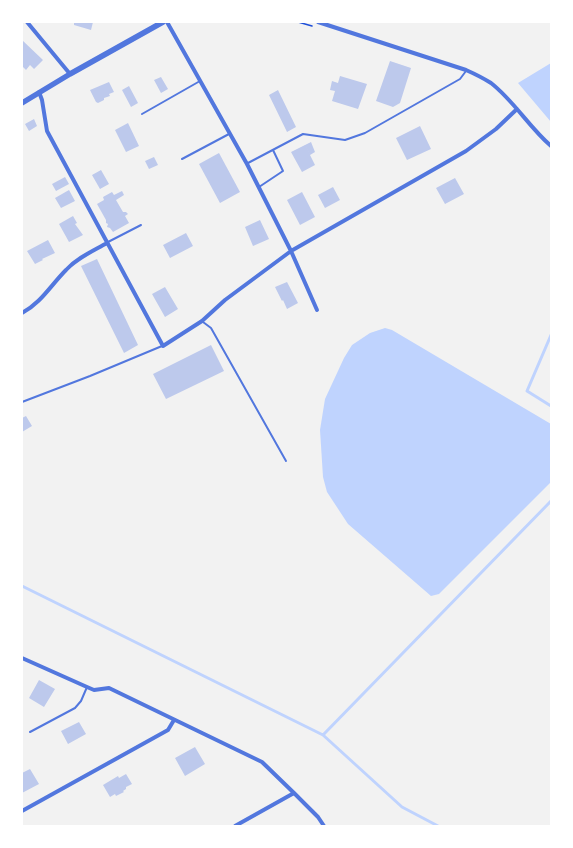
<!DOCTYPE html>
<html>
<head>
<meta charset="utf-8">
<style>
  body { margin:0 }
  #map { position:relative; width:573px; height:848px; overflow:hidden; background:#f2f2f2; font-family:"Noto Sans",sans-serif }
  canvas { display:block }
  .frame { position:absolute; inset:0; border:23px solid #fff; pointer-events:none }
</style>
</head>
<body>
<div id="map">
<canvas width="573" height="848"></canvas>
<div class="frame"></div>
</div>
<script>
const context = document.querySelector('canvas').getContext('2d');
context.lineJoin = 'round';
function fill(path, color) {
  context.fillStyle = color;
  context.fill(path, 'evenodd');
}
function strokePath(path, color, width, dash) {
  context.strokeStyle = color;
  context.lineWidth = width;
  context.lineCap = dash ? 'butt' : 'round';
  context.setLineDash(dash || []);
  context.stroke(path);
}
fill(new Path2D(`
  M551,63v59l-33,-39z
  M385,328l7,2 159,94v58l-112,112 -8,2 -83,-72 -21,-32 -4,-15 -3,-47 5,-31 19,-41 8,-13 18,-12z`), '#bfd3fe');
strokePath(new Path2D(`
  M551,335l-24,56 24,15
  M22,586l301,149 79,72 36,19
  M323,735l228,-234`), '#bfd3fe', 3);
fill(new Path2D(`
  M74,22h19l-2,8 -17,-5z
  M22,40l21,20 -9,9 -4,-4 -4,5 -4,-4z
  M390,61l21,7 -11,35 -7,4 -17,-6z
  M340,76l27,8 -9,25 -26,-8 3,-10 -5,-1 2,-9 6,2z
  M161,77l7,12 -7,4 -7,-13z
  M109,82l5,10 -5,2 1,2 -6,2v2l-6,3 -2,-1 -6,-12z
  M129,86l9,17 -7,4 -9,-17z
  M278,90l18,37 -9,5 -18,-37z
  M34,119l3,7 -8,5 -4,-7z
  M128,123l11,23 -13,6 -11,-22z
  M420,126l11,23 -24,11 -11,-22z
  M311,142l4,10 -5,3 -5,-10z
  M305,145l10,20 -13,7 -11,-20z
  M219,153l21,39 -20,11 -21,-39z
  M154,157l4,8 -9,4 -4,-8z
  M101,170l8,14 -9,5 -8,-14z
  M65,177l4,7 -13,7 -4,-7z
  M455,178l9,16 -19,10 -9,-16z
  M333,187l7,13 -15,8 -7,-13z
  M69,190l6,11 -14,7 -6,-10z
  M122,191l2,4 -8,5 7,12h3l2,2 -3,2 4,7 -16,9 -3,-4 -3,-1 1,-3 -2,-1v-3l-9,-16 7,-4 -1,-3 9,-5 2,3z
  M302,192l13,25 -15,8 -13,-25z
  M73,216l4,7 -2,1 8,11 -14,7 -10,-18z
  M260,220l9,19 -16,7 -8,-19z
  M186,233l7,13 -23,12 -7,-13z
  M48,240l7,13 -13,6 1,1 -8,4 -8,-13z
  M97,259l41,86 -14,8 -43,-87z
  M287,282l11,21 -11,6 -4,-9 -1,1 -7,-14z
  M165,287l13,22 -13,8 -13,-23z
  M211,345l13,26 -58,28 -13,-25z
  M26,416l6,10 -10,6v-14z
  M39,680l16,9 -11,18 -15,-9z
  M79,722l7,12 -18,10 -7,-13z
  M195,747l10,17 -20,12 -10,-18z
  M30,769l9,15 -17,9v-20z
  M126,774l6,10 -6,3v2l-3,2 1,1 -8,4 -1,-2 -5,3 -7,-12 15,-9 1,2z`), '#bdc9ec');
strokePath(new Path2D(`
  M298,22l14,4`), '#1d4ed8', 1.5);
strokePath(new Path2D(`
  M142,114l58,-33
  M182,159l47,-25
  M248,163l55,-29 42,6 20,-7 95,-54 6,-8
  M259,187l24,-16 -10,-21
  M108,242l33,-17
  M203,322l8,6 75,133
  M22,402l68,-26 72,-30
  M30,732l45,-24 6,-7 6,-14`), '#5277de', 2);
strokePath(new Path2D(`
  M27,22l43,52
  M167,22l80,142 44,87 26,59
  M318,22l148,48c9,4 17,8 25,13 23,18 38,44 60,63
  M39,92l3,8 5,31 116,215 39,-25 23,-21 66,-49 175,-100 30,-22 21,-20
  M22,313c19,-10 29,-28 44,-43 11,-12 27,-19 41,-27
  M22,658l65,29 7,3 15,-2 153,74 32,31 24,24 6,9
  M22,811l146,-81 6,-10
  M235,826l59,-33`), '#5277de', 4);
strokePath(new Path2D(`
  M22,103l48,-29 93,-52`), '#5277de', 5.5);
</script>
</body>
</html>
